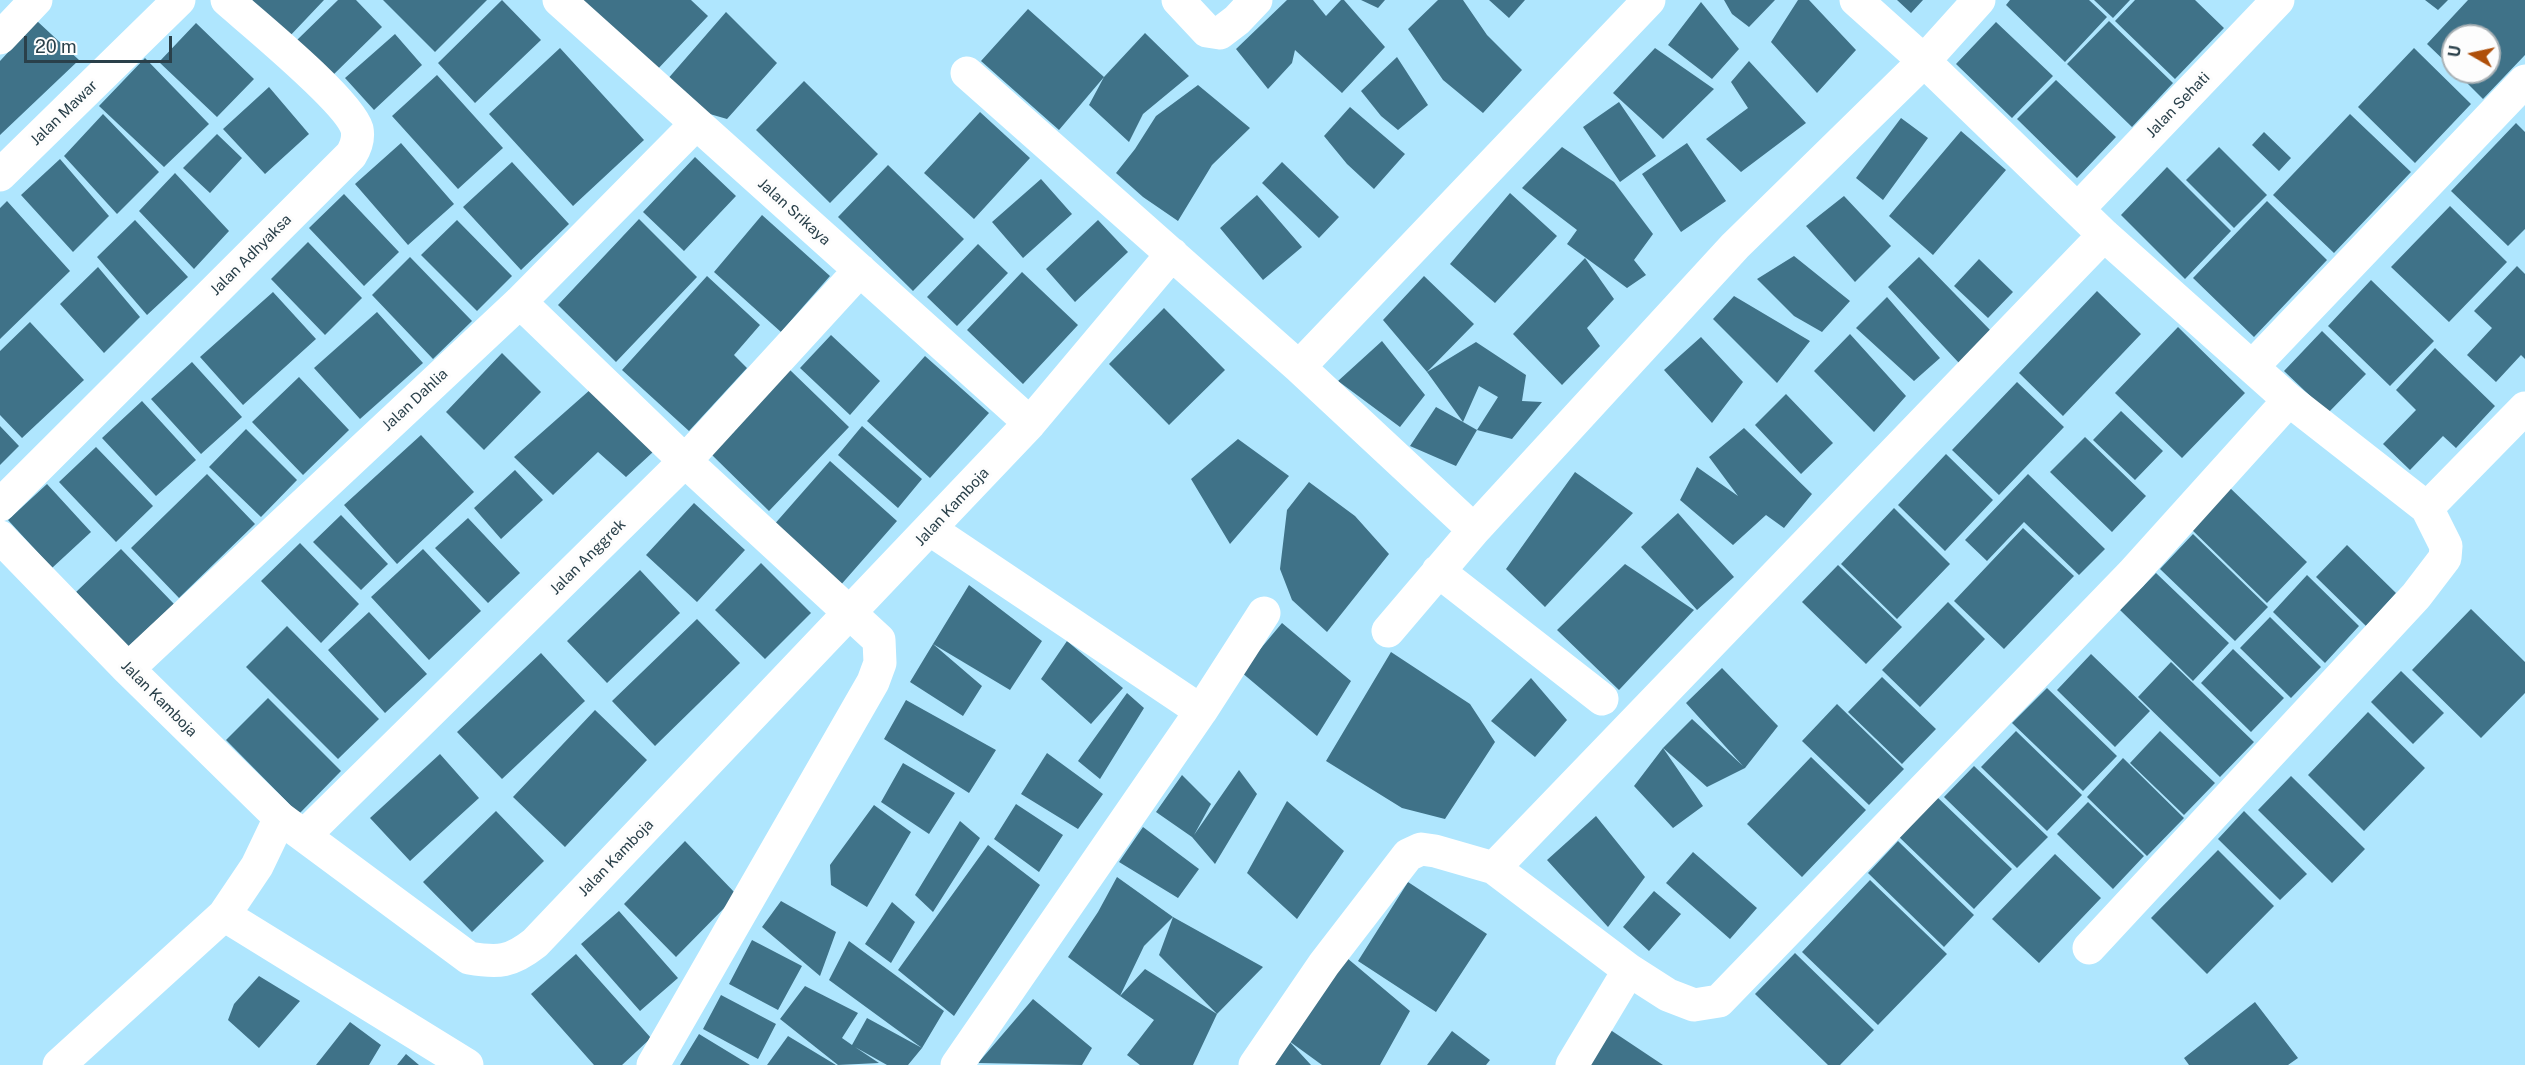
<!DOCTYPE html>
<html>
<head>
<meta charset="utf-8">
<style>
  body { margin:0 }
  #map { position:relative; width:2525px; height:1065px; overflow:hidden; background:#afe6fe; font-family:"Public Sans",sans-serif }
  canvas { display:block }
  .north { position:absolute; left:2441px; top:24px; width:60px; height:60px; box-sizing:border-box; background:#fdfdfd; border:2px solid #a9b1b5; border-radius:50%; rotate:279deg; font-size:16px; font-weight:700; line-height:24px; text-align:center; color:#2a404a }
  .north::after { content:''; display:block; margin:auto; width:21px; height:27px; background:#af4f0a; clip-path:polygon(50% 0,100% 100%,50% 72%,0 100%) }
  .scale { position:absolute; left:24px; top:36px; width:148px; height:27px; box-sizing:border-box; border:3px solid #2a404a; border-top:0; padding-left:8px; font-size:18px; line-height:21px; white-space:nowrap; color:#2a404a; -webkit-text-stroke:4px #fdfdfd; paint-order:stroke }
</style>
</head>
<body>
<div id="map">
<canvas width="2525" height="1065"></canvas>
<div class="north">U</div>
<div class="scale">20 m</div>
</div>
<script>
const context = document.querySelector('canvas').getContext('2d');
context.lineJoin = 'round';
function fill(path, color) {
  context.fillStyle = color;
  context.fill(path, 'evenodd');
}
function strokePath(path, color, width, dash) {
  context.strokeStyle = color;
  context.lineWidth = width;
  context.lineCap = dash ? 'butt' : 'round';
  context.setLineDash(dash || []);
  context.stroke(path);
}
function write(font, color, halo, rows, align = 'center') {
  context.font = font + ' "Public Sans",sans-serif';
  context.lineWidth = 6;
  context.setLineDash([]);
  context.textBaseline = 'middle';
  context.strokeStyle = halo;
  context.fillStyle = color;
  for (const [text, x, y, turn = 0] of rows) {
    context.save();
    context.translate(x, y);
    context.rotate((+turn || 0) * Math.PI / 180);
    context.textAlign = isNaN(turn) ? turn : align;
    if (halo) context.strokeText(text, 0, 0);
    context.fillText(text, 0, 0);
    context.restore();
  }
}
fill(new Path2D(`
  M248,0h76l-36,38z
  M338,0h18l26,27 -52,51 -34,-37z
  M383,0h104l-52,52z
  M502,0l39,40 -66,63 -37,-40z
  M581,0h110l17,16 -53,56z
  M1287,0h26l13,16 15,-16h3l41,47 -43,46 -47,-43 -3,13 -24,26 -32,-40z
  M1361,0h24l-7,8z
  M1438,0h25l24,35 35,35 -39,43 -40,-33 -35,-51z
  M1489,0h36l-16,18z
  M1724,0h51l-26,27 -17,-13z
  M1798,0h11l47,50 -39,43 -46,-51z
  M1897,0h26l-12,13z
  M2010,0h79l18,17 -42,45 -59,-57z
  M2094,0h36l-17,18z
  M2135,0h60l29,28 -49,51 -60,-58z
  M2425,0h23l-10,10z
  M2468,0h57v55l-42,44 -27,-27h33v-36h-36v33l-26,-25z
  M1701,2l38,47 -27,30 -44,-34z
  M1028,9l76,68 41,-44 44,43 -46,38 -14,28 -40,-37 15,-28 -45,53 -78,-69z
  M726,12l51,51 -50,56 -31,-9 -30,-29z
  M37,21l42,39 -79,75v-74z
  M2109,21l64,62 -41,44 -65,-63z
  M1996,22l57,54 -41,42 -56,-54z
  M196,23l58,56 -37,38 -58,-55z
  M395,34l27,31 -48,45 -29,-32z
  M560,48l84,92 -71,66 -84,-92z
  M1655,48l59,41 -51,50 -50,-46z
  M2414,48l57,56 -56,59 -57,-56z
  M1397,57l31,48 -30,25 -17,-14 -20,-25z
  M145,58l64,66 -45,43 -65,-61z
  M1749,61l57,62 -65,49 -35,-33 42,-31 -17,-26z
  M437,75l66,73 -45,41 -66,-73z
  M2056,80l60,57 -39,41 -60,-59z
  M804,81l74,73 -48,49 -74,-73z
  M1198,85l52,43 -38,37 -34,56 -35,-24 -27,-24 19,-24 21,-33z
  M269,87l40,47 -44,40 -42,-45z
  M1619,102l37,54 -36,26 -37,-55z
  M1350,107l55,47 -31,35 -27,-25 -23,-28z
  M980,112l50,46 -56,61 -50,-46z
  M103,114l56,58 -42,42 -53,-58z
  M2350,114l61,58 -77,81 -61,-58z
  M1901,118l27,20 -45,62 -27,-22z
  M2516,123l9,9v97l-17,17 -57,-55z
  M1961,131l45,39 -73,85 -44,-39z
  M2264,132l27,26 -12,13 -27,-26z
  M217,134l25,24 -32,35 -27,-25z
  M401,143l53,61 -46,41 -53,-61z
  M1687,143l39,58 -45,31 -39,-58z
  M1562,147l52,35 39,52 -19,26 12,15 -19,13 -60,-44 10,-14 -55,-42z
  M2219,147l48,48 -33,33 -48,-48z
  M695,157l41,39 -52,55 -41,-39z
  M60,159l49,57 -36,36 -52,-57z
  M512,162l57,62 -48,46 -58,-63z
  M1282,162l57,55 -20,21 -57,-55z
  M888,165l76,74 -51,52 -75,-74z
  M2167,167l64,64 -46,48 -64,-64z
  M175,173l54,58 -35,38 -55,-58z
  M1041,179l31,35 -49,44 -31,-36z
  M1510,193l47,43 -62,67 -45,-39z
  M344,194l55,58 -35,34 -55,-58z
  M1257,195l45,52 -39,33 -43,-52z
  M1844,196l47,50 -36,36 -49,-56z
  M7,201l63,70 -70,68v-131z
  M2267,201l60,59 -73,77 -61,-59z
  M2450,206l57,56 -58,60 -58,-55z
  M762,215l68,61 -49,56 -67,-60z
  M639,219l58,58 -81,85 -58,-57z
  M135,220l53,57 -41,38 -50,-58z
  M457,220l55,56 -35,35 -56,-56z
  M1098,220l30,32 -53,50 -29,-33z
  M308,242l54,56 -37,37 -54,-56z
  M978,244l30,29 -51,53 -30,-29z
  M1794,256l56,45 -28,31 -28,-16 -37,-37z
  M410,257l62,64 -39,38 -61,-64z
  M1919,257l73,75 -33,31 -71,-76z
  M1585,258l29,41 -27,29 13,18 -38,39 -49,-51z
  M1979,259l34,33 -25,26 -34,-32z
  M2517,266l8,8v85l-4,-4 -25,27 -29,-27 25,-27 -18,-17z
  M98,267l42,50 -36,36 -44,-49z
  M1022,272l56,53 -55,59 -56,-54z
  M707,276l53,49 -26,30 13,13 -58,63 -67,-61z
  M1424,276l50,48 -47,48 49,-30 50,33 -4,26 20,1 -30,37 -35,-9 21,-33 -19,-11 -16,36 14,8 -21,36 -46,-20 26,-39 27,15 -36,-50 -44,-52z
  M2371,280l63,61 -44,45 -62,-60z
  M2097,291l44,43 -78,82 -44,-43z
  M273,292l43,47 -73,66 -43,-48z
  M1734,296l76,45 -33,42 -64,-64z
  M1887,297l53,61 -26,23 -58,-53z
  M1164,308l61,62 -56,55 -60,-61z
  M377,312l46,51 -63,56 -46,-51z
  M30,322l54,58 -62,58 -22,-23v-64z
  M2178,327l67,66 -63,65 -67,-65z
  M2322,331l44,43 -38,39 -44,-42z
  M1850,334l56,62 -32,36 -60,-61z
  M831,335l49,46 -30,34 -50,-47z
  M1701,337l42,45 -31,41 -48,-53z
  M1382,341l43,54 -25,32 -62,-46z
  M2435,348l60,58 -39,42 -13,-12 -33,34 -27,-26 33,-34 -20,-20z
  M502,353l39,39 -57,58 -38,-38z
  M925,356l64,57 -59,65 -63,-57z
  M192,362l50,55 -41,37 -50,-55z
  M790,370l59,57 -80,84 -58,-57z
  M299,377l50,53 -46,45 -51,-53z
  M2017,382l47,45 -65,68 -47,-45z
  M591,389l62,63 -27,25 -28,-25 -45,43 -39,-38z
  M1786,394l47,49 -32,31 -46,-49z
  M142,401l54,59 -40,36 -54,-58z
  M2121,411l42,40 -28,29 -42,-40z
  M0,426l19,20 -19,19z
  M862,426l60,53 -24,29 -60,-53z
  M1744,428l68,66 -28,34 -18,-13 -33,30 -53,-45 17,-33 41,29 -29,-39z
  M246,429l51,51 -36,37 -52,-50z
  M421,435l53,57 -77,72 -53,-59z
  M2085,437l61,59 -34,36 -62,-60z
  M1238,439l51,37 -59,68 -39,-65z
  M96,447l57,59 -37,36 -57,-60z
  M1946,454l47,46 -48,51 -47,-46z
  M830,461l67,60 -58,66 -67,-60z
  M515,470l28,30 -42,39 -27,-31z
  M1575,472l58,41 -88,94 -39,-38z
  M207,474l48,50 -76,74 -48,-50z
  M2028,474l77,75 -26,26 -55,-53 -37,39 -22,-21z
  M1309,482l46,34 34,38 -62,78 -35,-32 -12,-31 7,-59z
  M47,484l44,48 -39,36 -44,-48z
  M2228,486l79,76 -40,41 -78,-76z
  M694,503l51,47 -48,52 -51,-47z
  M1894,508l56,56 -53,55 -56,-55z
  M1678,513l56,64 -37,33 -56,-63z
  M341,515l47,49 -27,26 -48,-48z
  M468,518l52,55 -32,30 -53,-55z
  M2023,528l51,48 -70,73 -50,-48z
  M2193,534l75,73 -33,34 -75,-72z
  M300,543l59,61 -38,39 -60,-62z
  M2347,545l49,48 -30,33 -50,-49z
  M121,549l53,55 -46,43 -52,-55z
  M423,549l58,62 -52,49 -58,-63z
  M761,563l50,50 -46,46 -50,-49z
  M1625,564l69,46 -75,80 -62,-60z
  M1838,565l64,62 -36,37 -64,-62z
  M640,570l40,43 -73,70 -40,-42z
  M2156,573l73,70 -36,38 -73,-71z
  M2307,575l52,51 -34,37 -52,-51z
  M969,585l73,56 -32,49 -77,-46 49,42 -19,30 -53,-34 23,-38z
  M1948,602l37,37 -65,68 -38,-37z
  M2471,609l54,53v31l-44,45 -69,-68z
  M369,612l58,62 -42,39 -57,-63z
  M2270,617l51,50 -30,31 -51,-50z
  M697,619l43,44 -85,83 -43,-45z
  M1282,623l69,58 -34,55 -76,-64z
  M287,626l92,93 -41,40 -92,-92z
  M1067,641l56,47 -32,36 -50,-45z
  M2233,649l51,49 -33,34 -50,-49z
  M1391,652l79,52 25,38 -50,77 -43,-11 -76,-47z
  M541,653l44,48 -83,78 -45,-47z
  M2091,654l59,57 -35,36 -58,-57z
  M2171,662l83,80 -34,35 -82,-80z
  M1722,668l56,58 -33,42 -38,19 -44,-39 40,58 -30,22 -39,-42 29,-38 29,-29 51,47 -57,-63z
  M2401,671l43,42 -31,31 -42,-42z
  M1882,677l54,52 -34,35 -54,-52z
  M1531,678l36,42 -32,37 -44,-36z
  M2047,688l70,68 -34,35 -71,-68z
  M1127,693l17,15 -44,71 -22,-18z
  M268,698l73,73 -42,43 -73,-74z
  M906,700l90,50 -27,43 -85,-54z
  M1837,704l67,65 -35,36 -67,-64z
  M595,710l52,50 -82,87 -52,-50z
  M2368,712l57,56 -61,63 -56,-56z
  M2016,731l66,64 -35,36 -66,-64z
  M2160,731l55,52 -31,32 -54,-52z
  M1047,753l56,41 -25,35 -57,-35z
  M440,754l39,44 -69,63 -40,-43z
  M1811,757l55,53 -64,67 -55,-53z
  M2123,758l61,60 -37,38 -60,-59z
  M903,763l52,30 -26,41 -48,-32z
  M1974,766l74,71 -31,31 -73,-71z
  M1239,770l18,24 -42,70 -23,-27 -36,-25 26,-37 29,29 -17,31z
  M2291,776l74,73 -33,34 -74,-73z
  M1936,796l76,73 -38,40 -76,-73z
  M1287,801l57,50 -47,68 -50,-46z
  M2088,802l56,54 -31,33 -56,-55z
  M1016,804l47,31 -24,37 -45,-33z
  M874,805l37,27 -44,75 -36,-22 -1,-20z
  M496,811l48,50 -72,71 -49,-50z
  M2244,811l63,63 -27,26 -62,-61z
  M1596,816l49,61 -37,50 -61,-67z
  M960,821l20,17 -47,74 -18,-17z
  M1143,827l56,42 -21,29 -59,-36z
  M685,841l52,54 -61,62 -52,-53z
  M1898,841l76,74 -30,32 -76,-74z
  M988,845l52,40 -86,131 -56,-46z
  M2218,850l56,56 -67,68 -56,-56z
  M1693,852l64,56 -27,31 -64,-56z
  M2055,854l46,44 -62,65 -47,-44z
  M1117,877l56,40 90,50 -46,47 -58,-59 14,-38 -29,29 -24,50 -52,-39 30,-45z
  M1870,880l77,74 -69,71 -76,-73z
  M1408,882l79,52 -51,78 -78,-51z
  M1654,891l27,23 -32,37 -26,-24z
  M781,901l55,31 -16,44 -58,-49z
  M892,902l23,20 -24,41 -26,-19z
  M619,911l59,67 -38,33 -59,-67z
  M752,940l50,26 -24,44 -49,-26z
  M849,941l95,70 -22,37 -93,-68z
  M1795,953l79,77 -34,35h-12l-73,-71z
  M576,954l75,84 -29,27h-28l-63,-71z
  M1347,958l63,53 -30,54h-58l-33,-24z
  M1145,969l72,45 -24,51h-53l-13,-10 27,-35 -34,-24z
  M259,976l41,25 -41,47 -31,-28 6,-16z
  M805,986l53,27 -16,25 10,7 15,-27 55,30 -14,17h-21l-32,-18 24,16 -41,2 -58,-46z
  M721,995l55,29 -18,35 -55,-30z
  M1033,999l59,49 -10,17 -104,-2z
  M2255,1002l43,56 -10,7h-99l-5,-7z
  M350,1022l31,23 -12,20h-53z
  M1609,1029l54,36h-80z
  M1452,1031l38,29 -4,5h-59z
  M699,1034l51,31h-70z
  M788,1036l48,29h-69z
  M1289,1041l22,24h-36z
  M406,1054l13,11h-22z`), '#3f7288');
strokePath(new Path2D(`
  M559,0l471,423
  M1178,0l29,31 13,2 17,-13 19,-20
  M0,38l36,-38
  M967,73l332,294 350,-367
  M0,175l179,-175
  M2078,209l200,-209
  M520,302l165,159 194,179 1,23 -7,19 -220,383
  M2253,366l272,-285
  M1299,367l175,163 261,-284 189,-185 55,-61
  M0,505l351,-350c5,-8 8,-16 6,-26 -8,-28 -104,-106 -130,-129
  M2427,508l98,-100
  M931,530l270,181
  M0,537l128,132 152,149 189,140c30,5 42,4 66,-15l495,-520 142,-169
  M1438,571l164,128
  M1388,631l86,-101
  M128,669l392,-367 176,-178
  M305,835l380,-374 175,-191
  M1494,868l610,-633
  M224,915l243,150
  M2089,948l327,-352 29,-38 1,-12 -19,-38 -138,-108
  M59,1065l165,-150 33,-49 23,-48
  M957,1065l244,-354 63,-98
  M1255,1065l69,-101 84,-109 13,-6 14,2 59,17 135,102 39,25 26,10 25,-4 413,-427 157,-174 -185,-165 -180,-174 -68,-61
  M1572,1065l57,-95`), '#fff', 33);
write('15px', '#2a404a', '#fdfdfd', [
  ["Jalan Sehati",2178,105,-46],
  ["Jalan Mawar",64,113,-44],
  ["Jalan Srikaya",794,212,42],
  ["Jalan Adhyaksa",251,255,-45],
  ["Jalan Dahlia",415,400,-43],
  ["Jalan Kamboja",952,507,-47],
  ["Jalan Anggrek",588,557,-45],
  ["Jalan Kamboja",159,699,45],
  ["Jalan Kamboja",616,858,-46]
]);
</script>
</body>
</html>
